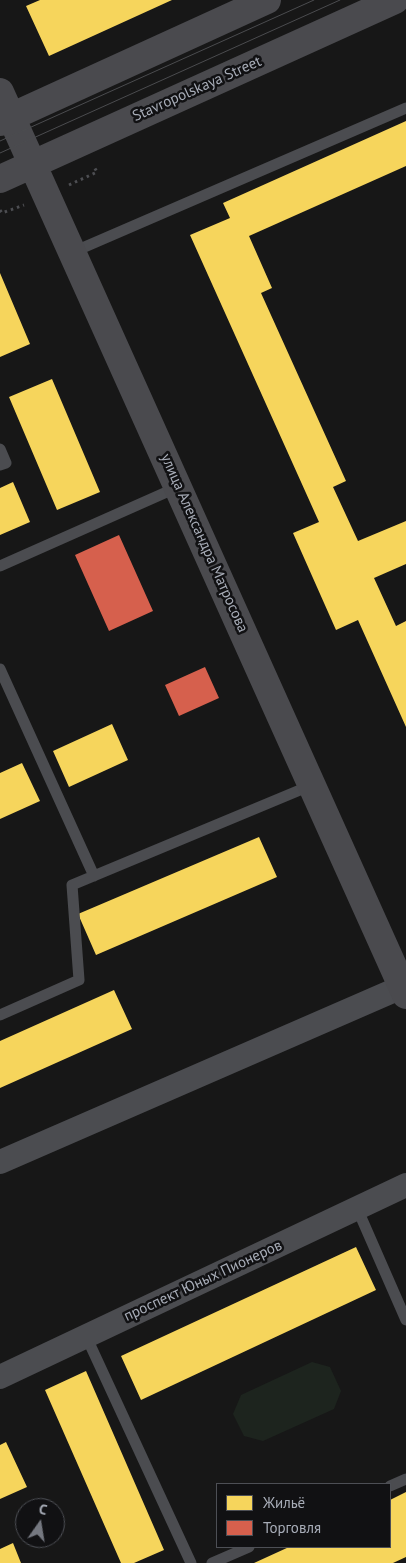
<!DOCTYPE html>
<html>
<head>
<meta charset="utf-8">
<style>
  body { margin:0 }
  #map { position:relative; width:406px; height:1563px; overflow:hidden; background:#171717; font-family:"PT Sans",sans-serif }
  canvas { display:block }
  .legend { position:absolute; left:216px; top:1483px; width:175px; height:65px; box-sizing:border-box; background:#111113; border:1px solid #4d4f55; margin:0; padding:6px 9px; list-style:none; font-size:15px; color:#a8adb8 }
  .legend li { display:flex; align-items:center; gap:10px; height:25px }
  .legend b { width:25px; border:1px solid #4d4f55 }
  .north { position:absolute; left:15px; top:1498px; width:50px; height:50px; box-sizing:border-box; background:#111113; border:1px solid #4d4f55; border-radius:50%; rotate:13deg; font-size:14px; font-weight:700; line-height:20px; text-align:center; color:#a8adb8 }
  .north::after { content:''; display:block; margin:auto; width:18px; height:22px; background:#757880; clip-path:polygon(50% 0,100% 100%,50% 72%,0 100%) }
</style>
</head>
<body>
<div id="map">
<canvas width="406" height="1563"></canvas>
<ul class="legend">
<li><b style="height:14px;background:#f6d55c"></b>Жильё</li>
<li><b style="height:14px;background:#d6604d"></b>Торговля</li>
</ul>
<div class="north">С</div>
</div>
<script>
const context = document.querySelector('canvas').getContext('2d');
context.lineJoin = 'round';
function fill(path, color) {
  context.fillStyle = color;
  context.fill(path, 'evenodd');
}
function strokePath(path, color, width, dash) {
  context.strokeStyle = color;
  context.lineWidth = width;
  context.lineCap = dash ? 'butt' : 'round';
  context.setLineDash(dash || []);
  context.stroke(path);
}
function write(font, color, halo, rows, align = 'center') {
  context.font = font + ' "PT Sans",sans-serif';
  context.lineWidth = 5;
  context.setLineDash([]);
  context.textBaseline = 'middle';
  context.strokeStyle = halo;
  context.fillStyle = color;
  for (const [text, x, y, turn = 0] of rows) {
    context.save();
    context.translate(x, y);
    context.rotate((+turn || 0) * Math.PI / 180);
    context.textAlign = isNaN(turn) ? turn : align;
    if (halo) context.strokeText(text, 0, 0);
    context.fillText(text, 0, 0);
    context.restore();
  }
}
fill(new Path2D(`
  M312,1362l18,5 11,24 -7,18 -71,32 -19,-5 -11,-22 8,-19z`), '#1d241e');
fill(new Path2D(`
  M40,0h132l-123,56 -23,-50z
  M406,121v45l-157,70 23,52 -11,5 85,188 -13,6 25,54 48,-20v43l-32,14 22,48 10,-5v106l-48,-107 -22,10 -43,-97 26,-11 -129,-287 40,-17 -7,-15z
  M0,273l30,71 -30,13z
  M52,379l48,113 -43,18 -48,-113z
  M13,482l17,40 -30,13v-47z
  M112,724l16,36 -59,27 -16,-36z
  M22,763l18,38 -40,18v-46z
  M259,837l18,40 -181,78 -18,-41z
  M114,990l18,39 -132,59v-47z
  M356,1247l20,43 -235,110 -20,-44z
  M86,1371l78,179 -30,13h-13l-76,-173z
  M6,1442l21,45 -27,12v-54z
  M406,1492v65l-13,6h-139l35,-16h101v-47z
  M13,1543l8,20h-21v-14z`), '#f6d55c');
fill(new Path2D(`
  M119,535l34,76 -44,20 -34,-76z
  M205,667l14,31 -40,18 -14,-31z`), '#d6604d');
strokePath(new Path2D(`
  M69,185l28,-13 -4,-7
  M0,210l2,3 22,-8`), '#4d4e52', 3, [2.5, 4]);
strokePath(new Path2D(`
  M73,252l333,-144
  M0,449l6,14 -6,2
  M0,566l178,-79
  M0,669l94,207
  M0,1015l79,-35 -7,-95 240,-100
  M357,1208l49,112
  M86,1336l105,227
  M390,1486l16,-7
  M212,1563l37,-16`), '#4b4c50', 11);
strokePath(new Path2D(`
  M0,1162l402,-175
  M0,1377l406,-192`), '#4b4c50', 24);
strokePath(new Path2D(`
  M0,92l406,903
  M0,122l267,-122
  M0,179l395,-179`), '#4a4a4e', 28);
strokePath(new Path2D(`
  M0,141l314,-141
  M0,153l340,-153`), '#4b4c4f', 1);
write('15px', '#a8adb8', '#111113', [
  ["Stavropolskaya Street",197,89,-24],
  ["улица Александра Матросова",204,543,66],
  ["проспект Юных Пионеров",203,1281,-25]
]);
</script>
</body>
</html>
